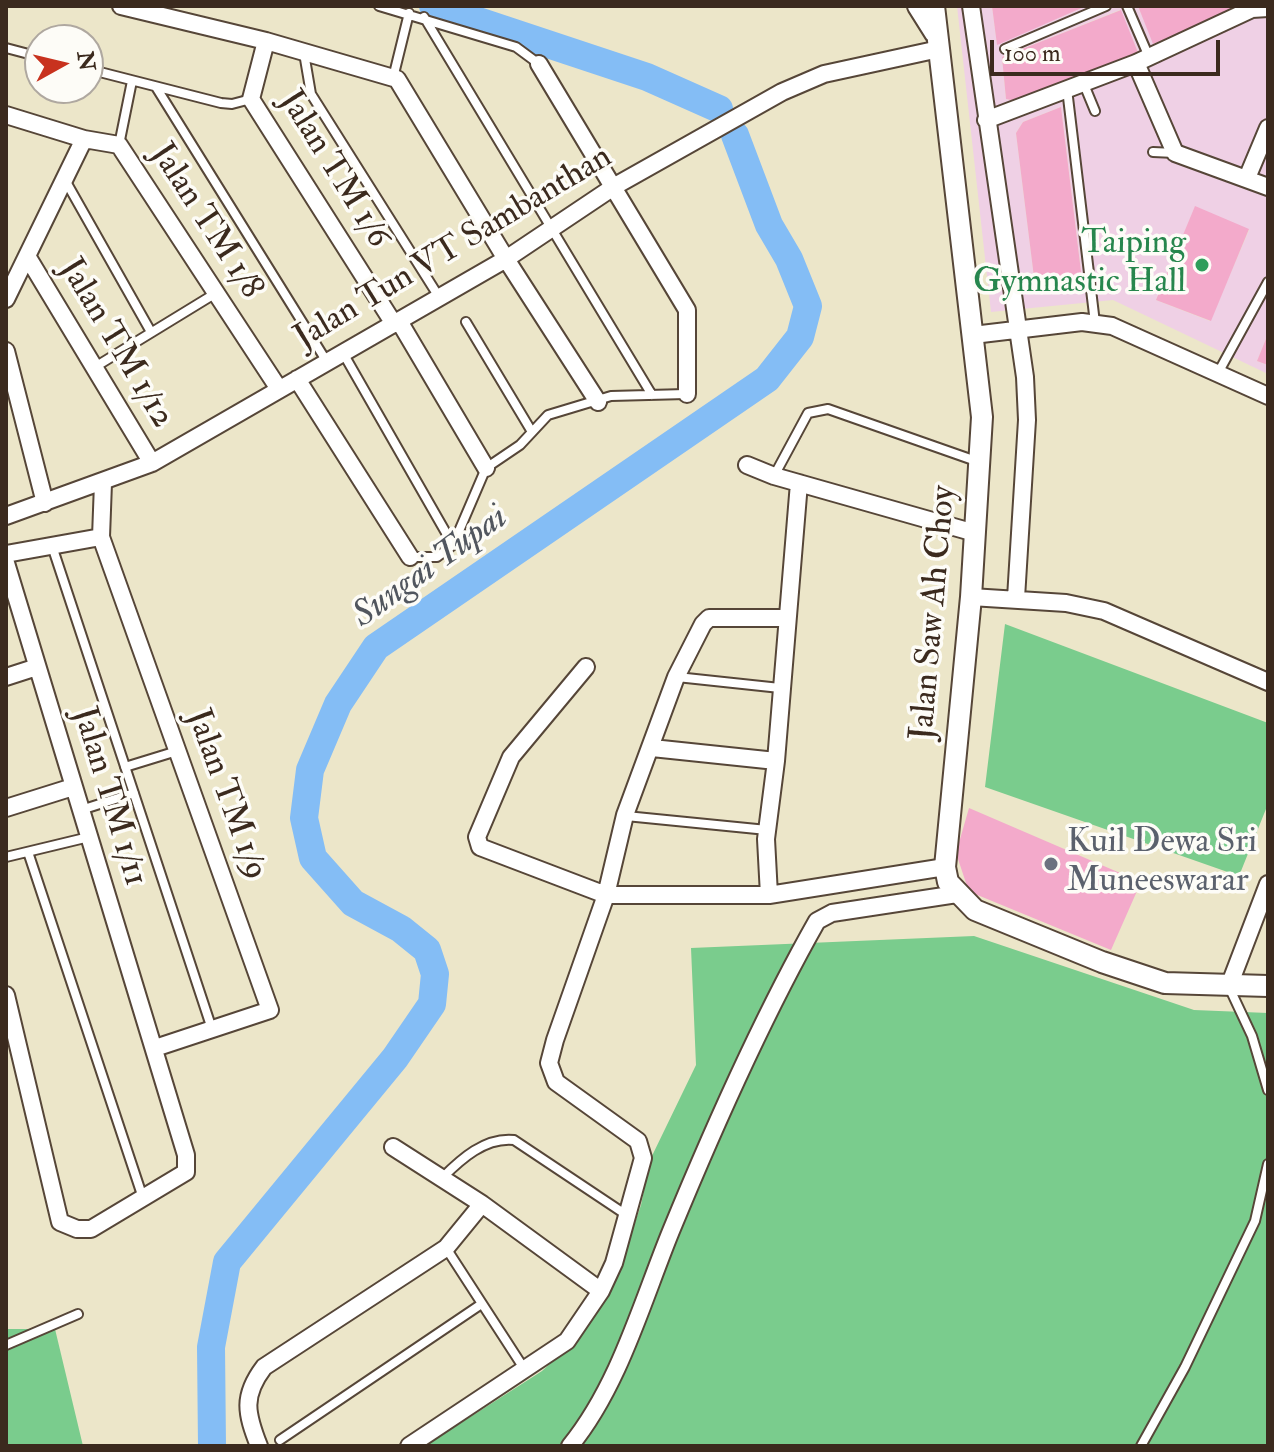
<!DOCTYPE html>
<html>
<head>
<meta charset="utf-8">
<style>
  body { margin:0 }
  #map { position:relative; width:1274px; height:1452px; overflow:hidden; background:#ece6c9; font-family:"IM FELL Double Pica",serif }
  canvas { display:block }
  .frame { position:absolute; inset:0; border:8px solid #3b2a1e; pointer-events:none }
  .north { position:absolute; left:24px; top:24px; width:80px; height:80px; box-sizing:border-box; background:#fdfcf7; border:2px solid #afa8a0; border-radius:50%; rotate:82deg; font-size:22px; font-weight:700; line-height:32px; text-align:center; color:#3b2a1e }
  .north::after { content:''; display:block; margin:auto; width:28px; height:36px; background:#c8321e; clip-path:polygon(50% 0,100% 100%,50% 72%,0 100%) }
  .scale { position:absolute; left:990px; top:40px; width:230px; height:36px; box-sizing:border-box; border:4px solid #3b2a1e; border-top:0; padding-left:10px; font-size:24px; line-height:28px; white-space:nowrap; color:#3b2a1e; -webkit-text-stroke:6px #fdfcf7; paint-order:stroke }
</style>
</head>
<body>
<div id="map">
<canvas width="1274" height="1452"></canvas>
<div class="frame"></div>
<div class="north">N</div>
<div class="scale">100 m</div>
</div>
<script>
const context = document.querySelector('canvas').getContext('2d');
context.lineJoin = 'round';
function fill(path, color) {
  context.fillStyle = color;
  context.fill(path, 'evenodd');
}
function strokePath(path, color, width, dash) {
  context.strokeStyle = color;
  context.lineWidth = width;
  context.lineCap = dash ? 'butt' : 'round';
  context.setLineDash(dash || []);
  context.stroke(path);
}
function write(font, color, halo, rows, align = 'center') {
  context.font = font + ' "IM FELL Double Pica",serif';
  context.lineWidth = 7;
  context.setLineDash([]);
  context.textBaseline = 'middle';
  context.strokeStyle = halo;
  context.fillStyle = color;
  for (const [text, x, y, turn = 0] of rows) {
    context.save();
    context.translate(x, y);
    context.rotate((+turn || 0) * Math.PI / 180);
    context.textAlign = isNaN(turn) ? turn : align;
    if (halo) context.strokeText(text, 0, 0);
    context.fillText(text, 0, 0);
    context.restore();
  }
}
fill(new Path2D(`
  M957,6h35l5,38 89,-38h52l16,38 90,-38h24v328l-11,27 11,4v9l-155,-74 -122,12zM1120,10l19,44 -117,48 -16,-3 -4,-42zM1061,107l22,180 -39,4 -9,-6 -19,-152 7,-11zM1195,207l54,23 -39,91 -54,-21z`), '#efd0e5');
fill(new Path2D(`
  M1005,624l263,99v81l-29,72 -254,-89z
  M974,936l220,74 74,3v433h-843l117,-75 35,-32 42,-70 22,-64 9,-45 46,-95 -5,-117z
  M6,1329h49l28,117h-77z`), '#7acc8d');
strokePath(new Path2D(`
  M433,6l214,71 72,32
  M212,1446l-1,-99 16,-85 168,-204 37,-54 3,-30 -8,-24 -26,-21 -48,-26 -40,-45 -9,-40 6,-48 28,-66 38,-57 391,-268 33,-42 8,-31 -19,-47 -20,-34 -34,-90`), '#84bdf5', 28);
fill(new Path2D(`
  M992,6h94l-89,39z
  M1138,6h106l-91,38z
  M1121,10l18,45 -118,47 -15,-3 -4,-42z
  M1061,107l22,181 -39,3 -9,-6 -19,-152 7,-11z
  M1195,206l54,23 -38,92 -55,-21z
  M1268,334v31l-11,-4z
  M969,808l172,74 -30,68 -136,-56 -8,-8 -11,-33z`), '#f3aacb');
const service = new Path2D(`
  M379,6l137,41 23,17
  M1127,6l22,51
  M424,17l228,378
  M6,48l34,9
  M1005,49l101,-43
  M304,53l7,41 128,203
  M88,69l133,34 11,1 19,-5
  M393,78l16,-65
  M1083,82l12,29
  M156,87l171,275
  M1067,89l28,234
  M119,145l13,-64
  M1153,152l22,1
  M65,180l86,152
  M466,322l66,110
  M343,353l110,192
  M95,367l121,-74
  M1218,373l50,-91
  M774,476l34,-63 20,-4 148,52
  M52,546l160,483
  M410,557h27l16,-12 33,-77 34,-23 28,-30 63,-19 75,-2
  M677,677l103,11
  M125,767l52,-16
  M81,810l53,-17
  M626,816l141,14
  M28,852l115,346
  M6,857l83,-20
  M1229,987l23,49 16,54
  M442,1178c19,-19 43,-41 72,-38l114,76
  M446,1248l79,122
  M6,1345l72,-31
  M280,1440l200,-135
  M1141,1446l44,-79 70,-146 13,-57`);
const minor = new Path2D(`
  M121,6l145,35 131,38 109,180 92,143
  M971,6l54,371 2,43 -11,178
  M266,41l-15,58 143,225
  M1136,63l39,90 93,34
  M539,64l148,246v84
  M6,115l78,24 35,6 160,244
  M986,120l150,-57 116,-54 16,-1
  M1247,178l21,-50
  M27,256l125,207
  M6,299l78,-160
  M399,321l87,147
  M973,335l109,-13 30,4 156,70
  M6,351l39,152
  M297,379l113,178
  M747,465l27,11 201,57
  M103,483l-2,54 169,473 -115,38
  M6,516l146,-53 354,-204 109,-73 167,-94 42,-18 115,-25
  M6,554l95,-17
  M6,563l180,592v17l-95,57h-14l-17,-7 -54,-227
  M971,597l95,6 38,8 164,71
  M586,667l-75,90 -34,80 3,10 126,48h163l176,-28
  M6,677l31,-10
  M652,748l124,13
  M6,808l67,-21
  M769,895l-3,-56 10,-78 23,-278
  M1229,986l39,-102
  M393,1147l89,57 119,87
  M259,1446c-13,-33 -17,-50 5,-79l182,-119 36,-44
  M409,1446l158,-105 34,-50 13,-28 29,-105 -5,-17 -82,-59 -7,-19 6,-23 51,-145 19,-80 51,-138 27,-53 6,-6h78
  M570,1446c49,-60 72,-144 101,-215 42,-102 91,-213 146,-310l15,-8 125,-19`);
const tertiary = new Path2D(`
  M918,6l17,27
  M934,6l48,411 -11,180 -26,270 3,15 27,28 127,52 63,21 103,3`);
strokePath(service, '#564638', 12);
strokePath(minor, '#564638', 20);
strokePath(tertiary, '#564638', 24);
strokePath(service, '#fff', 8);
strokePath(minor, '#fff', 16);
strokePath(tertiary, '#fff', 20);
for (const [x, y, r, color] of [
  [1202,265,8,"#2e9e5b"],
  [1051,864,8,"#6b7280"]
]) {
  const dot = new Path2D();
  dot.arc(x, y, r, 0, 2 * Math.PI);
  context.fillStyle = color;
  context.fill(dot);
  strokePath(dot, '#fdfcf7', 3);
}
write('34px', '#3b2a1e', '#fdfcf7', [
  ["Jalan TM 1/6",333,170,58],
  ["Jalan TM 1/8",205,222,57],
  ["Jalan Tun VT Sambanthan",454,249,-31],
  ["Jalan TM 1/12",115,344,59],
  ["Jalan Saw Ah Choy",935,613,-85],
  ["Jalan TM 1/9",225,795,70],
  ["Jalan TM 1/11",108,797,73]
]);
write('34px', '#27864d', '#fdfcf7', [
  ["Taiping",1186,245],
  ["Gymnastic Hall",1186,284]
], 'right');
write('34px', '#5b616d', '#fdfcf7', [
  ["Kuil Dewa Sri",1067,844],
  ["Muneeswarar",1067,883]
], 'left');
write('italic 36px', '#51565e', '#fdfcf7', [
  ["Sungai Tupai",431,568,-36]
]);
</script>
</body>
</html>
